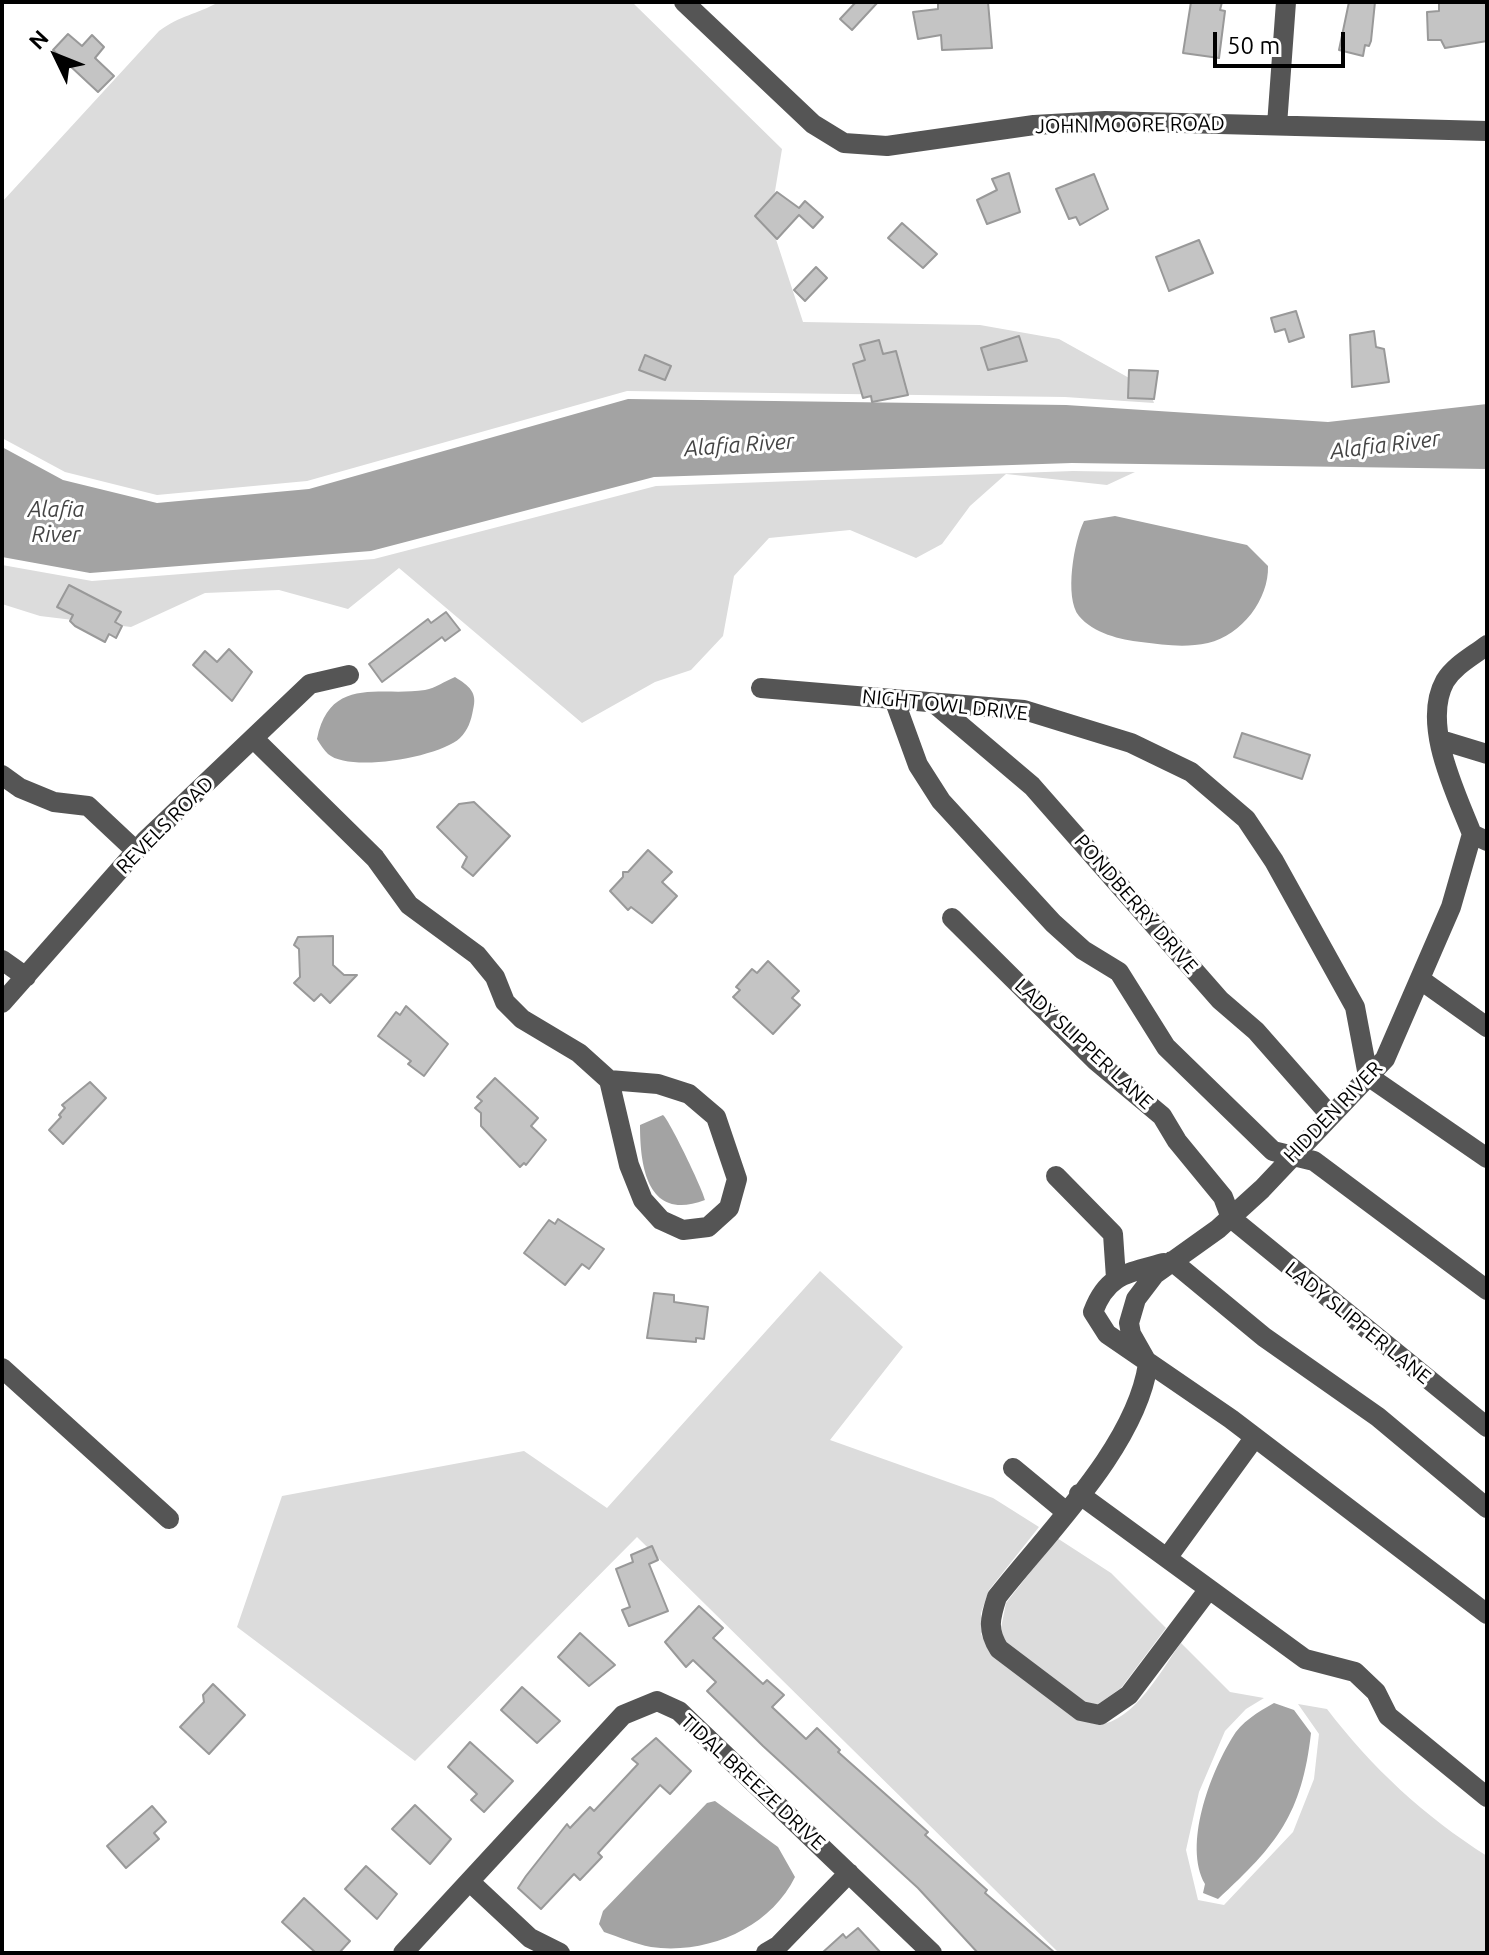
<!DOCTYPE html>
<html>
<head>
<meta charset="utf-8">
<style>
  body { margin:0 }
  #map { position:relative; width:1489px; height:1955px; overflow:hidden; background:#fff; font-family:Ubuntu,sans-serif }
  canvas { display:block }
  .frame { position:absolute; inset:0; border:4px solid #000; pointer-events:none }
  .north { position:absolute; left:16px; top:16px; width:80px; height:80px; -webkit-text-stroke:6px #fff; paint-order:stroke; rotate:313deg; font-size:22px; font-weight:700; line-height:32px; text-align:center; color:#000 }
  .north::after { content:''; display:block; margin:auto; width:28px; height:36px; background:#000; clip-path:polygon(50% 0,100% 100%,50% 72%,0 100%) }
  .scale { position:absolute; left:1213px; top:32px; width:132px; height:36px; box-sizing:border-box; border:4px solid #000; border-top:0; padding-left:10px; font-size:24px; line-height:28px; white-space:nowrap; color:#000; -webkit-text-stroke:6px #fff; paint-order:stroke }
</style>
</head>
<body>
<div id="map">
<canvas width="1489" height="1955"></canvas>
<div class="frame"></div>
<div class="north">N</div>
<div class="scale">50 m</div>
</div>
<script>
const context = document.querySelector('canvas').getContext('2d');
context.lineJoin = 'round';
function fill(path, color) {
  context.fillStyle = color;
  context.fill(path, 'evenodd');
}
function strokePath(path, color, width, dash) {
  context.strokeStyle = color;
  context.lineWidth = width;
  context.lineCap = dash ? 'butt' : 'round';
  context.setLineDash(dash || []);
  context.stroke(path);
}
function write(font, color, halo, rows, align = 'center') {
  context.font = font + ' Ubuntu,sans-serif';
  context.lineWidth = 6;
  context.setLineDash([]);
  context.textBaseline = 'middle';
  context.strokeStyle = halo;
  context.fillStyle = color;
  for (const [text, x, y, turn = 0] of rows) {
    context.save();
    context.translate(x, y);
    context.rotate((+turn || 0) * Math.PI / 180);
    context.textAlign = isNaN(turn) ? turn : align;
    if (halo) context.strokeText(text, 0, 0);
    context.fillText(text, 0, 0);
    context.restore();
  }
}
fill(new Path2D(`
  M219,2h413l150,147 -12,72 33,101 177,3 79,14 90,50 5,14 -89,-6 -438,-6 -320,90 -150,14 -92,-23 -63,-34v-236l157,-171c22,-16 36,-16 60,-29z
  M1073,471l62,1 -28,13 -101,-11 -36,32 -28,38 -26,14 -66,-28 -81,8 -35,38 -11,60 -32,34 -36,12 -73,41 -183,-155 -51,41 -69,-19 -74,3 -74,34 -91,-11 -38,-12v-39l90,16 282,-22 282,-73z
  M820,1271l83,76 -73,93 163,58 46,29 -50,63 -8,23v21l10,20 107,71c37,-4 63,-55 83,-82l49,49 34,6 -18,11 -21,22 -26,61 -13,58 12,50 26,5 69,-73 21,-53 5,-45 -21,-30 29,5c45,59 97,107 160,147v97h-428l-422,-416 -222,224 -178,-134 45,-131 242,-45 83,57z
  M1057,1538l54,35 55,55 -45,60 -24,17 -13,-3 -78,-59 -6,-10 6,-30z`), '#dcdcdc');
fill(new Path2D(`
  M628,399l438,6 262,17 159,-18v65l-415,-6 -418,14 -283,74 -281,22 -88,-16v-110l61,33 94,23 152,-14z
  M1115,516l132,29 21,21c1,33 -26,69 -60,77 -23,5 -44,2 -67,-1 -20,-2 -48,-9 -62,-26 -15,-18 -5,-75 5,-95z
  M455,677c14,9 23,15 18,33 -2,11 -5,20 -13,28 -20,19 -110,35 -132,16 -4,-4 -8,-10 -11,-15 13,-64 64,-42 108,-49 11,-2 20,-9 30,-13z
  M663,1115c7,6 41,77 42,85 -57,22 -65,-32 -65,-75z
  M1274,1703l20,7 17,23c-9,81 -34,112 -93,166l-15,-6 2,-9c-22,-39 5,-110 27,-146 9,-16 26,-26 42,-35z
  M715,1801l63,46 17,30c-25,51 -88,78 -144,70 -16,-3 -32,-10 -47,-15l-5,-8 4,-13 104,-108z`), '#a3a3a3');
const building = new Path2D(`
  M856,2h22l-26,28 -12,-11z
  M938,2h50l4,46 -50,2 -1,-15 -23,4 -5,-27 25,-3z
  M1191,2h31l-2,8 5,1 -6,47 -36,-5z
  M1349,2h26l-4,39 -2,5 -4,-1 -2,11 -24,-6z
  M1439,2h47l1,39 -42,7 -4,-8h-13l-1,-28 12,-1z
  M68,34l14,12 10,-11 12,12 -9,11 19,18 -16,16 -45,-42z
  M1009,173l11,39 -33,12 -10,-24 20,-10 -5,-11z
  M1094,174l14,35 -28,16 -4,-8 -7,2 -13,-30z
  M777,192l22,16 6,-7 18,16 -10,11 -14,-13 -22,24 -22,-23z
  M902,223l35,31 -14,14 -35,-30z
  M1199,240l14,33 -44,18 -13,-34z
  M816,267l11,11 -22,23 -11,-11z
  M1296,311l8,26 -15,5 -4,-13 -10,3 -4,-14z
  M1374,331l2,16 8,2 5,33 -37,5 -2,-52z
  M1019,336l8,25 -39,9 -7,-22z
  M879,340l4,14 13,-3 12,44 -36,7 -1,-6 -8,2 -10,-34 12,-4 -5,-15z
  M645,355l26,11 -6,14 -26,-10z
  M1129,370l29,1 -4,28 -26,-1z
  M69,585l52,27 -6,10 7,4 -6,12 -7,-4 -4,8 -30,-16 -5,-5 3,-6 -16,-8z
  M446,612l14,18 -15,11 -3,-4 -60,45 -13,-18 59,-45 3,4z
  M229,649l23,23 -20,29 -39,-36 12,-14 12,11z
  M1242,733l68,22 -8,24 -68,-22z
  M474,802l36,34 -37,40 -11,-9 5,-10 -30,-30 22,-23z
  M648,850l24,22 -10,10 15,14 -25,27 -21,-16 -3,3 -18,-19 13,-14v-5h5z
  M333,936v29l11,10h13l-27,28 -9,-9 -7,7 -20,-18 6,-6 -1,-28 -5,-4 4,-8z
  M768,961l31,30 -7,7 8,7 -27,29 -40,-37 7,-7 -4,-3 16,-18 5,4z
  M406,1006l42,38 -24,32 -16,-12 3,-3 -33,-25 18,-24 4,3z
  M495,1078l43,40 -7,8 15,14 -20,25 -2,-2 -4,4 -39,-41v-13l-6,-5 7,-7 -5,-4z
  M90,1082l16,16 -43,46 -14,-14 12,-13 -2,-2 6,-7 -3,-3z
  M558,1219l46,30 -15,20 -7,-5 -17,21 -41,-32 25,-33 6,4z
  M654,1293l20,2v7l34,5 -4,32 -8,-1v4l-49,-4z
  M652,1546l6,14 -9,4 19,47 -39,15 -7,-16 8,-3 -14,-38 17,-7 -2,-7z
  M699,1606l24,22 -10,10 50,46 4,-4 17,15 -12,12 34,32 11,-11 23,22 -2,2 90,80 -3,3 62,55 -2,3 70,60h-77l-60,-65 -155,-142 -56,-55 9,-9 -23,-22 -7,7 -21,-25z
  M580,1633l35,32 -26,21 -31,-29z
  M213,1684l32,31 -36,39 -29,-27 24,-25 -1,-7z
  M522,1687l38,34 -23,22 -36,-33z
  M656,1738l35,33 -21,23 -10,-9 -62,68 4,4 -22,23 -6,-6 -33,35 -23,-21 8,-12 41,-52 3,4 20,-21 4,4 44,-47 -6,-5z
  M470,1742l43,39 -29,31 -13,-12 6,-6 -29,-27z
  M415,1805l36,34 -21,25 -38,-35z
  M152,1806l14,16 -12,11 5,6 -33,29 -19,-22z
  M366,1866l31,28 -20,25 -32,-30z
  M304,1898l46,43 -11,12h-23l-34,-31z
  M858,1928l23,25h-59l21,-19 3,4z`);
fill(building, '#c4c4c4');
strokePath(building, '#999', 2);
strokePath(new Path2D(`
  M684,2l129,122 31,19 43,3 147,-21 71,-4 382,10
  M1277,125l9,-123
  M1487,645c-14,11 -32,20 -42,36 -24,43 11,112 27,153l15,7
  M761,688l263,22 107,33 60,29 55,47 28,42 81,146 13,69 119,82
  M894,699l24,66 23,36 112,122 30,27 36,22 47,75 107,104 41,10 173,129
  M934,703l98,83 188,214 36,31 74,84
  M254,739l121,119 34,47 68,50 18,22 10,25 17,17 57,34 30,27 20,85 14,35 18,20 22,10 25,-3 21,-19 8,-29 -21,-62 -27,-23 -31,-10 -49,-4
  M1441,740l46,14
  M2,775l18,13 34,14 34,4 48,45
  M952,918l143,142 67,56 15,25 46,56 8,21 256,209
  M2,960l24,17
  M1421,980l66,47
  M2,1003l143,-162 165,-157 39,-9
  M1056,1176l57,58 3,44
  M1172,1261l92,76 114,80 109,91
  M1164,1263c-36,10 -57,11 -71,49l14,22 124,85 256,195
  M1148,1364l-17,-30 -2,-11 7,-24 19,-25 63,-45 44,-40 123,-130 66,-152 21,-73
  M1148,1364c-12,82 -100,168 -151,233 -7,21 -10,33 2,52l82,62 19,4 29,-20 80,-106
  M2,1368l167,151
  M1013,1468l52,43
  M1079,1494l226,165 50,13 21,20 12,24 99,81
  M1167,1558l88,-121
  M470,1882l60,56 30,15
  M403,1953l220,-238 34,-14 22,10 253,242
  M766,1953l12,-7 71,-73`), '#555', 20);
write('20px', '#000', '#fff', [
  ["JOHN MOORE ROAD",1130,125,-1],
  ["NIGHT OWL DRIVE",945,705,6],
  ["REVELS ROAD",165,825,-45],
  ["PONDBERRY DRIVE",1136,904,49],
  ["LADY SLIPPER LANE",1084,1044,43],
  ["HIDDEN RIVER",1333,1112,-46],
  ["LADY SLIPPER LANE",1358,1323,39],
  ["TIDAL BREEZE DRIVE",753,1782,43]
]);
write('italic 22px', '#444', '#fff', [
  ["Alafia River",739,445,-4],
  ["Alafia River",1385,445,-7],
  ["Alafia",56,510],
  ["River",56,535]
]);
</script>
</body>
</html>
